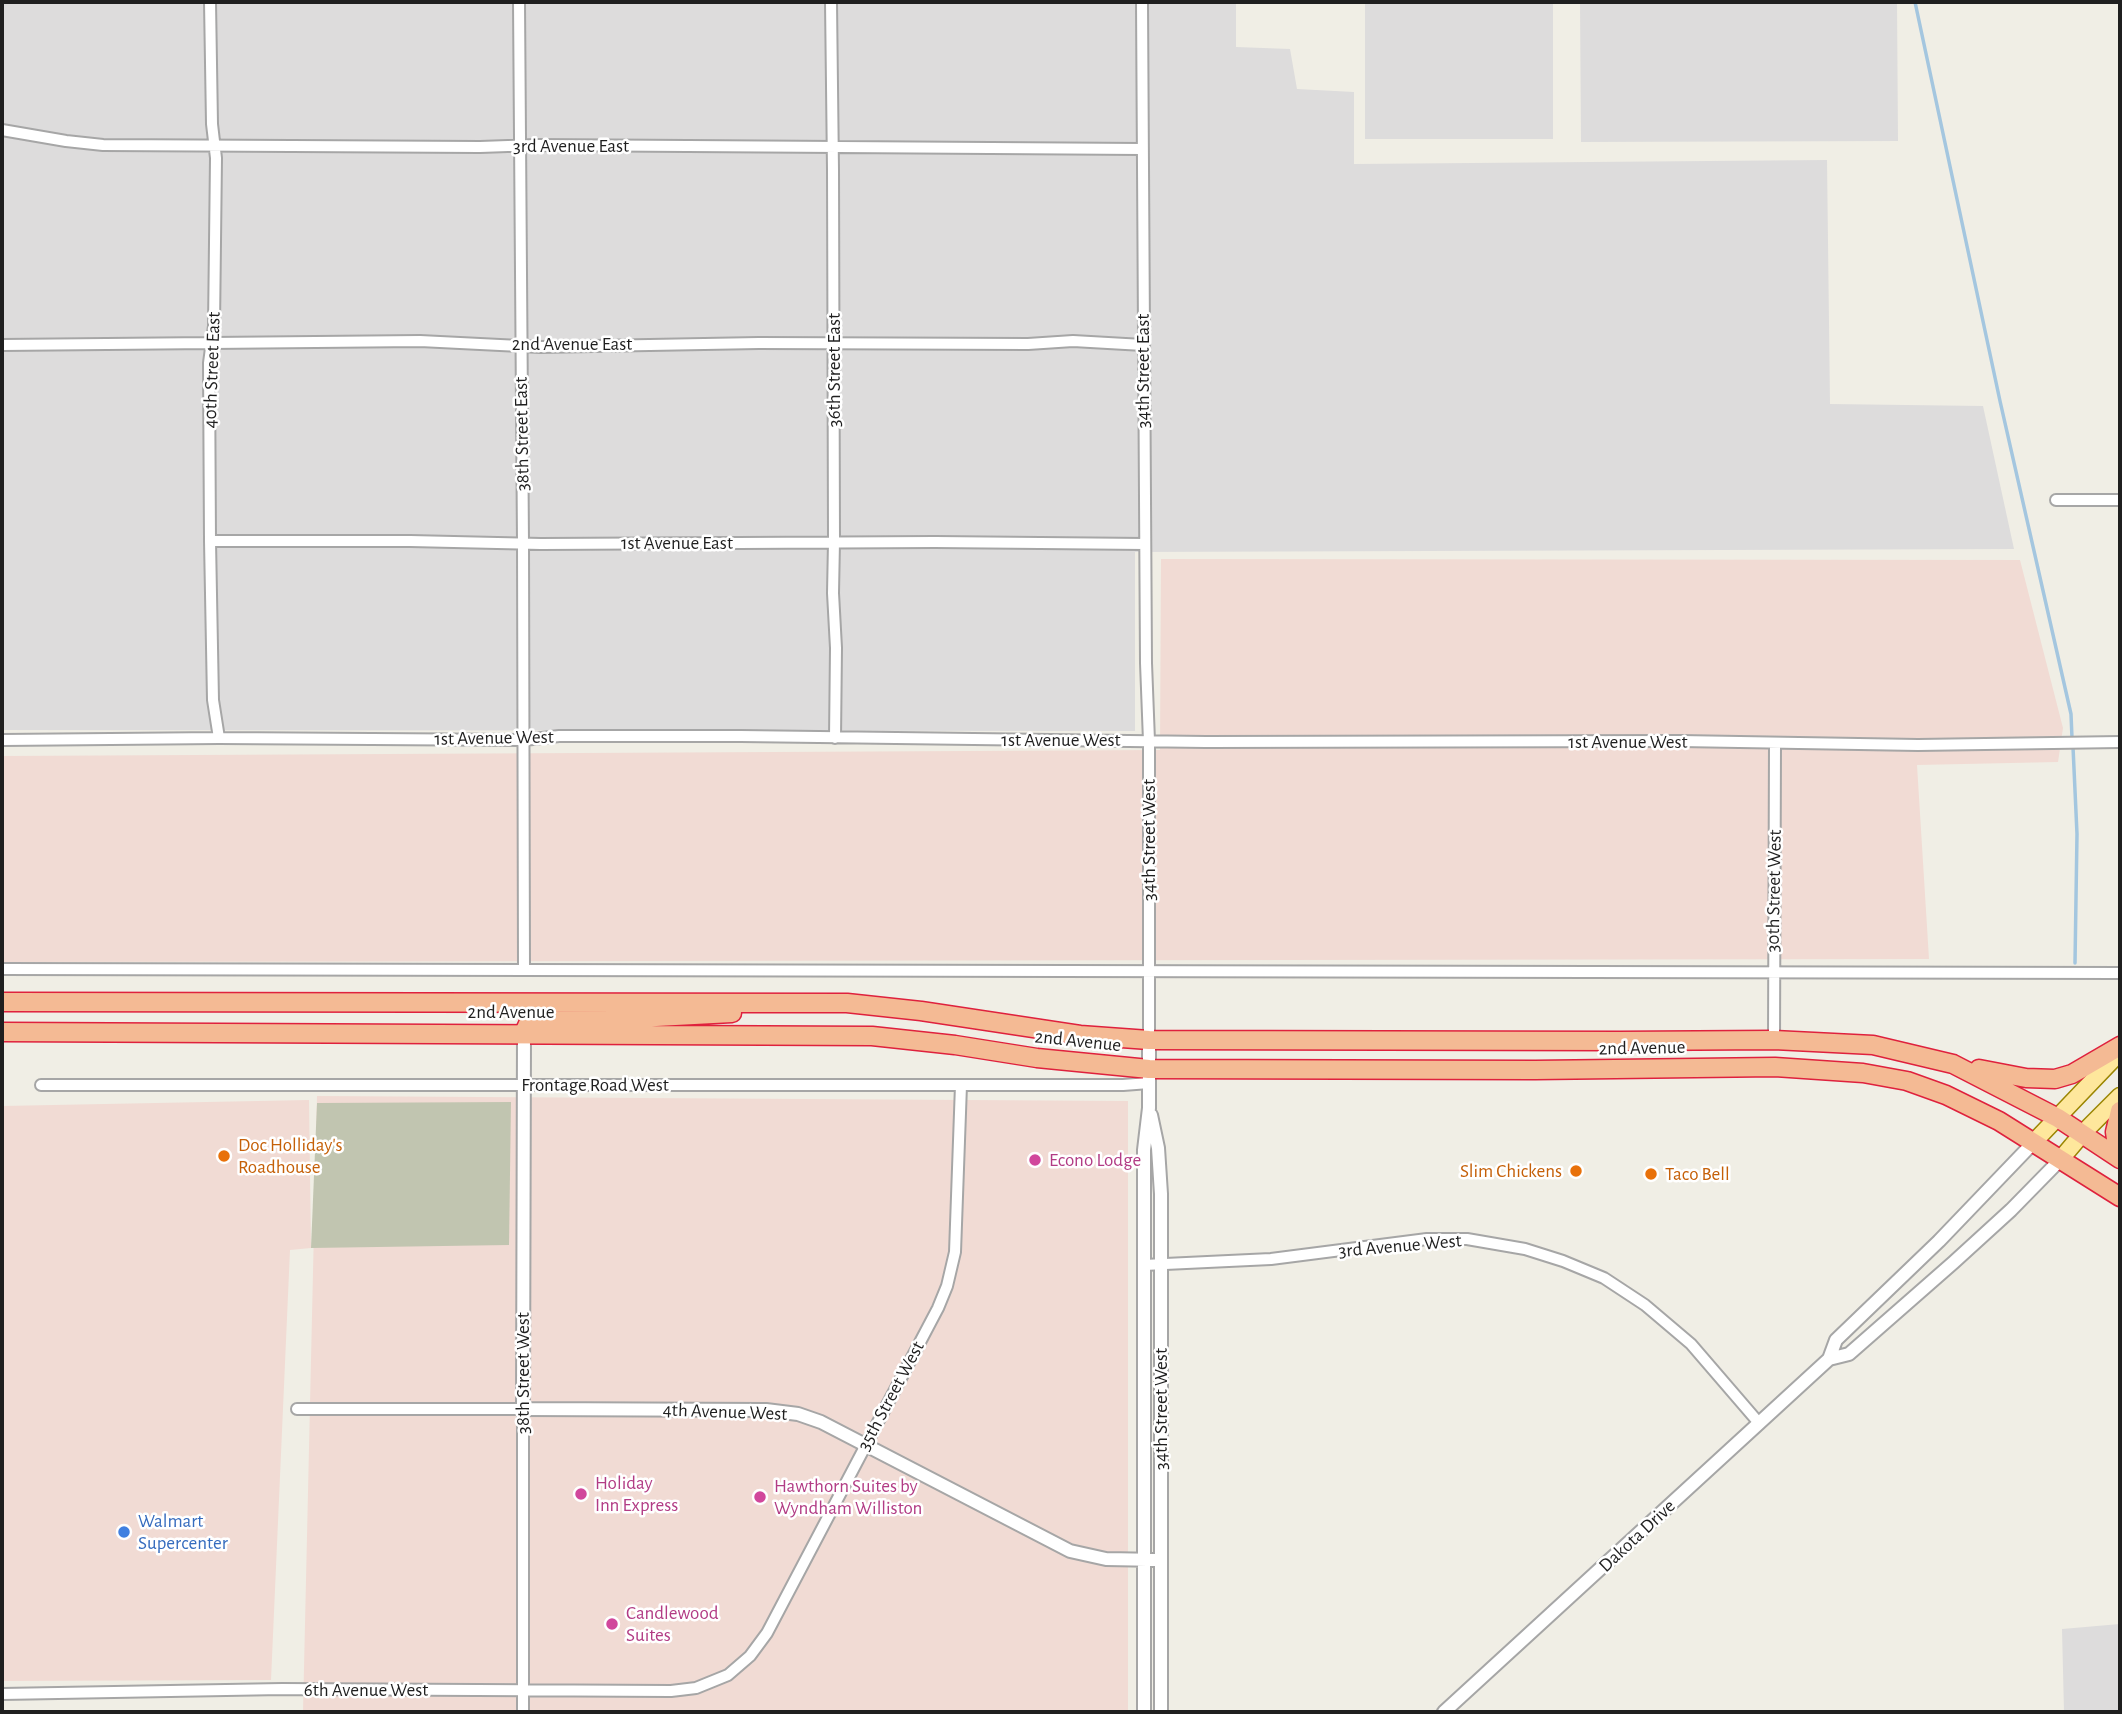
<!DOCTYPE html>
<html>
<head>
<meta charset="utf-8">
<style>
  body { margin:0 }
  #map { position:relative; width:2122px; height:1714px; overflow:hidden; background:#f0eee5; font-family:"Alegreya Sans",sans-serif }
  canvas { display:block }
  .frame { position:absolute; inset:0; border:4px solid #1f1f1f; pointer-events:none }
</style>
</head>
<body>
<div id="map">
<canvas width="2122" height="1714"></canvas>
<div class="frame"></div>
</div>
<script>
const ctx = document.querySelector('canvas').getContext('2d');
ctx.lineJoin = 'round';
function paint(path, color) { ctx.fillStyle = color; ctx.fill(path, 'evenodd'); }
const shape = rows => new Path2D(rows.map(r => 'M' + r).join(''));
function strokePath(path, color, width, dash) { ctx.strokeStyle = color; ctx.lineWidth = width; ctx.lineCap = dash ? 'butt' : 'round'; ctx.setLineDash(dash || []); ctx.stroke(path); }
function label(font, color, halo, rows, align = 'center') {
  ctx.font = font + ' "Alegreya Sans",sans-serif'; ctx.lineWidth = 5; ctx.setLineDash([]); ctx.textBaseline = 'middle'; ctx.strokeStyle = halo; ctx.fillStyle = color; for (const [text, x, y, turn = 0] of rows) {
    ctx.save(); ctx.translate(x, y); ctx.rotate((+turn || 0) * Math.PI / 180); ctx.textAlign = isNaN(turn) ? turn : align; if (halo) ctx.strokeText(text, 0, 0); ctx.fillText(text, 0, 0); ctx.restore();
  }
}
paint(shape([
  [2,2,1236,2,1236,47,1290,49,1297,89,1354,92,1354,164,1827,160,1830,404,1983,406,2014,549,1135,552,1135,731,2,730],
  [1365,2,1553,2,1553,139,1365,139],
  [1580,2,1897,2,1898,141,1581,142],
  [2120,1624,2120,1712,2064,1712,2062,1629]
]), '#dddcdc');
paint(shape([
  [1161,559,2020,560,2063,728,2058,762,1917,765,1929,959,2,962,2,756,1160,750],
  [317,1096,1128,1101,1128,1712,303,1712],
  [309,1100,311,1248,290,1250,271,1680,2,1681,2,1106]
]), '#f1dbd4');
paint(shape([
  [511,1102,509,1245,311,1248,317,1103]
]), '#c1c5b0');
strokePath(shape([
  [1915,2,2000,401,2071,714,2072,738],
  [2073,747,2077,834,2075,963]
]), '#a4c6df', 3.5);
const minor = shape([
  [210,2,212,124,216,158,214,326,209,363,210,541,213,700,219,738],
  [519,2,523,543,524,970],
  [831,2,833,170,834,542,833,593,836,648,835,738],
  [1142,2,1146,663,1149,741,1149,1040],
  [2,130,66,141,103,145,480,147,536,145,1142,149],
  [2,345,420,341,540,347,759,343,1028,344,1073,341,1143,345],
  [2056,500,2120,500],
  [210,541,410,541,541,544,935,542,1145,544],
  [2,740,219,738,524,740,559,736,741,736,1206,742,1680,741,1918,745,2120,742],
  [2,969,2120,973],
  [1774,1040,1775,743],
  [41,1085,1123,1085,1149,1083],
  [1144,1265,1271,1259,1427,1239,1467,1239,1525,1249,1563,1261,1604,1278,1645,1305,1691,1344,1759,1423],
  [297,1409,523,1409,523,1712],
  [2,1694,282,1689,671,1691,696,1688,728,1675,750,1656,767,1633,938,1308,947,1286,955,1252,961,1085]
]);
const tertiary = shape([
  [524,1033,523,1409,766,1410,798,1414,821,1422,1070,1551,1106,1559,1161,1560],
  [1151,1115,1158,1148,1161,1194,1161,1712],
  [1829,1359,1836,1340,1939,1241,2033,1143],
  [1144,1712,1144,1150,1149,1108,1149,1040],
  [1444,1712,1829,1359,1849,1354,1954,1262,2011,1210,2060,1160]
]);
const primary = shape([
  [2033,1143,2120,1052],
  [2060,1160,2082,1134,2120,1096]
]);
const trunk = shape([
  [2,1002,847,1003,921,1011,1080,1035,1149,1040,1619,1041,1774,1040,1873,1045,1953,1064,2058,1118,2120,1159],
  [2,1032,872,1036,955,1045,1037,1058,1149,1069,1535,1070,1775,1067,1863,1073,1907,1081,1946,1095,1999,1121,2120,1197],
  [524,1033,528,1024,538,1019,637,1018,732,1013],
  [1979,1069,2026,1078,2055,1079,2072,1074,2120,1046],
  [2120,1111,2115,1132,2117,1146,2120,1149]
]);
strokePath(minor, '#a6a6a6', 14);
strokePath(tertiary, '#a6a6a6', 16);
strokePath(primary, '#9a8500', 19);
strokePath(trunk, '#df213d', 21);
strokePath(minor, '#fff', 10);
strokePath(tertiary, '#fff', 12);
strokePath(primary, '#fee79c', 16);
strokePath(trunk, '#f4ba94', 18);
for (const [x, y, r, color] of [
  [224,1156,7,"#e8710a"],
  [1035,1160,7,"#d1479c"],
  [1576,1171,7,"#e8710a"],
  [1651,1174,7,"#e8710a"],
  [581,1494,7,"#d1479c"],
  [760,1497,7,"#d1479c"],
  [124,1532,7,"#3f7fe0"],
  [612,1624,7,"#d1479c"]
]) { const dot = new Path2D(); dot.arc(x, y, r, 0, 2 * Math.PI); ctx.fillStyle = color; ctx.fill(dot); strokePath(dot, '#fff', 2.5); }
label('19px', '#1f1f1f', '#fff', [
  ["3rd Avenue East",571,146],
  ["2nd Avenue East",572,344],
  ["40th Street East",212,370,-88],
  ["36th Street East",834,370,-90],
  ["34th Street East",1143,371,-90],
  ["38th Street East",522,434,-91],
  ["1st Avenue East",677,543],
  ["1st Avenue West",494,738,-1],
  ["1st Avenue West",1061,740],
  ["1st Avenue West",1628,742],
  ["34th Street West",1149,840,-90],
  ["30th Street West",1774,891,-89],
  ["2nd Avenue",511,1012],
  ["2nd Avenue",1078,1041,6],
  ["2nd Avenue",1642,1048,-1],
  ["Frontage Road West",595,1085],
  ["3rd Avenue West",1400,1246,-5],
  ["38th Street West",523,1373,-90],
  ["35th Street West",891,1396,-62],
  ["34th Street West",1161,1409,-90],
  ["4th Avenue West",725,1412,2],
  ["Dakota Drive",1637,1536,-43],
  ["6th Avenue West",366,1690]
]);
label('19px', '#c56008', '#fff', [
  ["Doc Holliday's",238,1145],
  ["Roadhouse",238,1167],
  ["Slim Chickens",1562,1171,"right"],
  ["Taco Bell",1665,1174]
], 'left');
label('19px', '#b23c85', '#fff', [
  ["Econo Lodge",1049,1160],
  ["Holiday",595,1483],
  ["Inn Express",595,1505],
  ["Hawthorn Suites by",774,1486],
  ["Wyndham Williston",774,1508],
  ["Candlewood",626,1613],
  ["Suites",626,1635]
], 'left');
label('19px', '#366cbe', '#fff', [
  ["Walmart",138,1521],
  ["Supercenter",138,1543]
], 'left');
</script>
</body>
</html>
